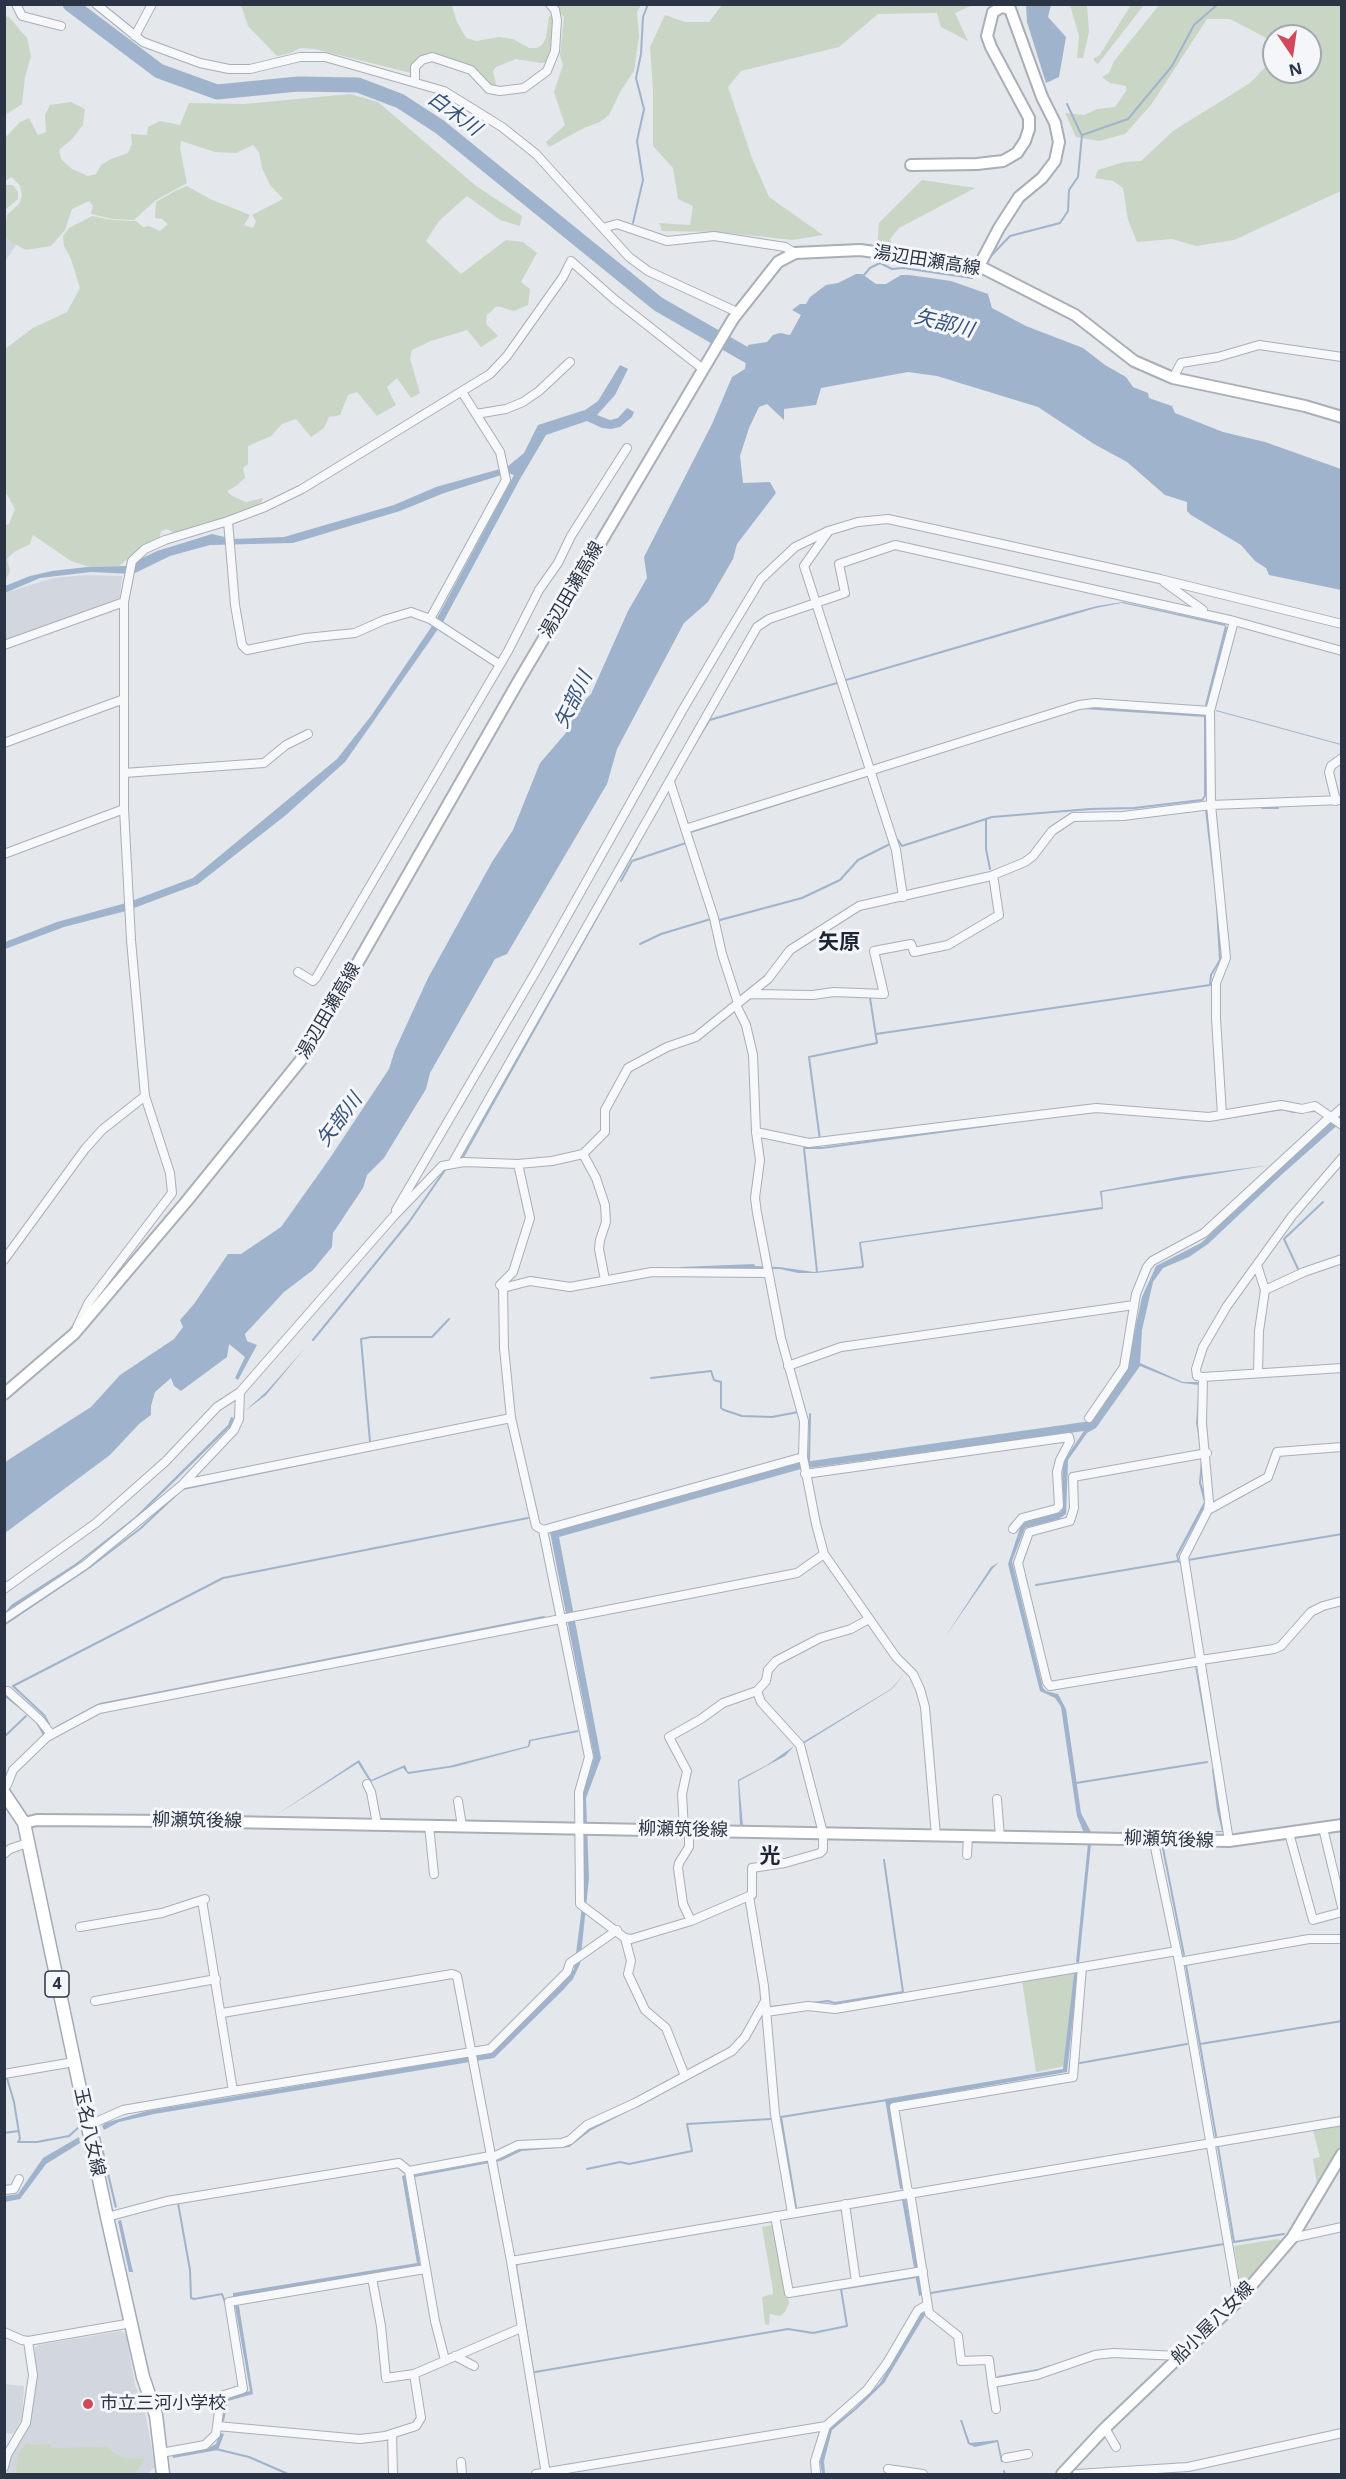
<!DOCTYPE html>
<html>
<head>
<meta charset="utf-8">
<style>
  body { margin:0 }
  #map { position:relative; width:1346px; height:2479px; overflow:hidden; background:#e4e7ec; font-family:"Open Sans",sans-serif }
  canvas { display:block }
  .frame { position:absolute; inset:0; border:6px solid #2b3445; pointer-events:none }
  .north { position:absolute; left:1262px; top:24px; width:60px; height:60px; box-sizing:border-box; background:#f4f6f9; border:2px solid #a4a8b1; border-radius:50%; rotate:167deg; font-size:16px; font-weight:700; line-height:24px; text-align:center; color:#2b3445 }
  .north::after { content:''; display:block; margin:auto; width:21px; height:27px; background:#d1495b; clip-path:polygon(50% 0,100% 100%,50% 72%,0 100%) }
</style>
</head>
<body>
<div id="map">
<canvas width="1346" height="2479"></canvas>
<div class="frame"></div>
<div class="north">N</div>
</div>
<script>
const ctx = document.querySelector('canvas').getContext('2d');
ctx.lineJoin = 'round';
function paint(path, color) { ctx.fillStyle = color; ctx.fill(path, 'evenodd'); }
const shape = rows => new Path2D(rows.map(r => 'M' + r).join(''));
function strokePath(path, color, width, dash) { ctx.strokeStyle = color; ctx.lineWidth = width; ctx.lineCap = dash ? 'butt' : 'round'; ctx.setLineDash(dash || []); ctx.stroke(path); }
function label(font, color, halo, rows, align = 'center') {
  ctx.font = font + ' "Open Sans","Noto Sans JP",sans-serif'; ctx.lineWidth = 6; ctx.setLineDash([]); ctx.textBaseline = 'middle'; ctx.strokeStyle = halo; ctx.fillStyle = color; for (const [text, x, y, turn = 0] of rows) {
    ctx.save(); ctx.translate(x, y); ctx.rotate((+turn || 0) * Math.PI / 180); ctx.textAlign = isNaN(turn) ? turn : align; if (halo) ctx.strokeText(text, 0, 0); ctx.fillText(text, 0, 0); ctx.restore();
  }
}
paint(shape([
  [5,220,34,220,5,261],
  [87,575,122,576,120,597,111,603,5,642,5,593,53,578],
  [121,2331,126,2335,135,2385,144,2406,155,2467,147,2474,6,2474,11,2455,28,2425,36,2385,35,2348,38,2345],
  [4,2384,24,2386,22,2418,14,2434,5,2433]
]), '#d2d6de');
paint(shape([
  [1160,4,1341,5,1341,191,1234,240,1196,246,1172,239,1137,242,1128,220,1123,188,1113,181,1095,178,1098,170,1124,162,1141,161,1173,131,1250,83,1274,58,1274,72,1310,72,1310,36,1274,36,1274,42,1230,19,1207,19,1151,105,1125,134,1099,141,1076,137,1065,113,1084,115,1097,109,1115,107,1126,91,1126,86,1110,83,1102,77,1109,73,1114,61],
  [241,5,452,5,456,20,466,38,476,41,499,37,513,39,529,48,537,48,542,45,546,38,549,16,556,19,554,62,541,63,516,59,496,67,493,71,497,88,489,86,477,72,430,56,411,73,315,49,300,48,291,53,277,56,248,26],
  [553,5,641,5,637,12,639,36,634,71,620,92,609,115,600,122,584,128,549,147,546,142,565,125,554,92,563,65,560,56,564,17],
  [722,5,973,5,955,13,968,41,941,27,937,13,878,14,839,47,741,71,728,87,752,158,769,197,823,235,793,240,718,232,662,231,659,223,690,225,693,206,678,199,673,168,653,146,653,91,650,47,665,15,685,22,709,22],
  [1070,5,1087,5,1089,32,1083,58,1077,58,1079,36],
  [1131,5,1144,5,1098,64,1094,61,1094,58,1099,56],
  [5,16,9,17,27,38,31,56,25,77,22,104,5,115],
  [350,94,378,102,476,186,522,216,520,226,500,220,467,196,439,221,426,241,461,274,506,240,523,242,537,253,521,282,530,289,528,305,514,311,497,306,487,315,486,324,498,336,481,347,467,330,431,341,412,350,410,359,420,393,411,398,397,378,387,387,396,405,377,416,357,392,348,395,340,415,329,417,324,428,311,437,296,419,282,424,271,436,248,446,248,464,243,468,245,478,236,486,227,491,232,496,246,502,263,498,260,505,229,518,175,533,167,529,161,531,159,540,142,547,119,566,90,567,71,561,33,535,30,544,14,552,7,559,10,571,5,582,5,526,9,524,15,509,5,491,5,349,33,328,67,312,80,288,71,259,64,246,63,236,69,228,92,216,111,220,136,221,143,227,149,226,160,231,168,224,162,219,155,218,156,202,175,191,187,186,210,199,250,215,244,225,253,228,256,221,252,215,283,199,270,185,262,168,259,152,253,145,236,153,215,152,181,141,180,149,187,183,156,200,134,220,112,219,91,214,93,206,89,201,72,209,65,230,51,246,26,250,11,242,5,235,7,215,19,204,22,196,20,186,12,177,5,181,5,138,20,122,29,118,38,135,46,132,45,115,50,105,71,102,85,109,83,125,72,139,59,150,61,159,72,169,88,176,96,174,101,165,111,159,128,153,132,144,131,134,147,135,148,127,160,121,180,125,189,103,245,104],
  [922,180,975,188,899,228,890,239,895,250,877,248,879,223],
  [5,185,13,185,18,192,18,199,5,210],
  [1074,1972,1065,2066,1036,2072,1022,1981],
  [1341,2124,1341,2145,1317,2185,1313,2159,1320,2157,1313,2130],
  [773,2225,789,2303,785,2312,780,2316,770,2314,769,2325,765,2324,762,2297,773,2294,773,2290,762,2227],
  [1277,2239,1283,2241,1243,2288,1240,2282,1234,2246],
  [26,2443,36,2445,51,2444,51,2448,106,2447,122,2458,145,2459,135,2474,16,2474,18,2455]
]), '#c9d6c5');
paint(shape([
  [1026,5,1051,5,1048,17,1066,37,1059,77,1046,83,1027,22],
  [856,274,862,274,876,284,886,284,901,275,909,275,951,281,988,294,992,308,1026,326,1083,348,1105,365,1126,377,1133,387,1148,393,1149,398,1172,406,1175,413,1223,432,1265,442,1341,469,1341,590,1269,575,1266,568,1255,561,1241,545,1191,515,1187,511,1187,502,1165,495,1127,462,1094,444,1038,407,937,376,908,372,821,388,816,405,784,409,784,420,767,404,759,407,749,428,740,456,743,483,770,482,776,493,737,544,733,559,708,602,684,623,617,749,607,784,507,954,495,959,430,1073,426,1089,384,1158,367,1175,363,1188,333,1233,332,1247,313,1270,284,1292,245,1334,247,1341,257,1345,238,1380,235,1378,245,1357,229,1344,227,1357,181,1391,174,1386,171,1378,155,1392,151,1406,151,1415,139,1424,110,1455,5,1533,5,1462,91,1407,120,1375,174,1339,183,1327,180,1320,194,1304,228,1254,241,1254,281,1227,330,1158,389,1069,395,1050,428,978,492,862,513,830,540,763,565,734,580,705,591,694,628,611,647,578,644,557,712,424,732,377,745,369,748,345,767,342,773,335,780,333,790,335,801,315,792,310,800,304,806,304,810,297,826,285,838,283],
  [620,365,628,369,615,395,597,415,610,420,618,418,627,408,634,412,632,417,620,427,611,429,602,428,587,421,546,435,520,479,443,622,345,762,286,815,198,884,126,911,64,927,5,949,5,942,57,922,126,903,193,878,337,759,371,716,436,620,514,475,508,473,444,493,400,511,293,543,210,545,170,556,133,574,91,572,40,578,5,593,5,586,30,576,52,571,87,567,126,566,157,551,212,534,233,539,284,537,394,505,436,487,507,467,524,453,538,425,585,410,598,401],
  [1123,602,1225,624,1227,628,1207,706,1205,705,1225,626,1122,603,1096,608,846,681,846,679,1067,614,1097,606],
  [837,682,837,684,710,721,673,782,709,719],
  [1216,710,1341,744,1341,745,1216,711],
  [1341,1115,1341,1122,1279,1177,1208,1244,1189,1257,1163,1268,1153,1282,1142,1330,1140,1363,1183,1382,1201,1382,1197,1420,1201,1450,1196,1423,1199,1385,1182,1383,1140,1366,1096,1428,1087,1433,1068,1460,1066,1514,1059,1519,1025,1528,1012,1561,1043,1688,1046,1691,1058,1694,1066,1709,1081,1813,1092,1834,1079,1963,1076,1962,1088,1843,1077,1816,1061,1707,1055,1698,1040,1691,1008,1564,1021,1525,1029,1520,1061,1512,1063,1462,1084,1431,801,1469,559,1537,601,1758,586,1798,589,1878,580,1964,573,1979,563,1990,494,2058,154,2114,119,2122,104,2130,102,2126,105,2123,147,2111,492,2053,560,1986,574,1969,584,1891,581,1800,594,1757,550,1532,797,1463,1091,1421,1126,1371,1142,1297,1156,1266,1201,1243,1277,1170,1324,1127],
  [1271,1165,1102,1192,1103,1209,861,1243,864,1266,863,1268,815,1273,798,1273,780,1269,681,1269,680,1267,754,1264,755,1266,779,1267,814,1272,862,1266,859,1242,1102,1207,1100,1191,1184,1176],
  [305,1348,266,1395,245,1411,266,1392],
  [231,1417,234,1418,232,1425,136,1519,75,1566,5,1613,11,1605,75,1564,135,1517,228,1425],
  [1201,1460,1203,1465,1201,1483,1207,1502,1178,1556,1180,1563,1178,1563,1176,1555,1204,1502,1199,1483],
  [999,1562,993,1568,945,1637,991,1567],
  [1195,1666,1196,1666,1203,1703,1213,1763,1212,1764],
  [905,1673,892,1689,803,1744,803,1742,891,1689],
  [578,1730,578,1732,531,1741,529,1747,454,1767,408,1774,403,1768,370,1782,358,1763,276,1815,359,1760,371,1780,405,1765,408,1772,449,1766,528,1746,529,1740],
  [794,1746,785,1756,739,1781,743,1826,740,1826,738,1780,767,1765],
  [1213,1768,1224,1832,1159,1834,1159,1831,1222,1831,1217,1810,1212,1769],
  [1074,1973,1078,1973,1067,2072,891,2103,904,2188,900,2189,885,2099,1063,2069],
  [98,2127,117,2207,115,2208,96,2128],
  [79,2137,80,2143,46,2164,20,2199,5,2202,5,2196,18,2194,43,2158],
  [405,2175,420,2265,233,2297,233,2293,417,2263,402,2176],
  [902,2200,906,2200,922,2295,919,2296],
  [121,2220,133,2272,129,2272,118,2221],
  [235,2306,239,2306,253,2394,228,2401,224,2421,222,2421,226,2399,250,2391],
  [925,2312,925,2315,884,2383,857,2409,832,2430,824,2461,825,2474,822,2474,820,2462,828,2430,856,2407,880,2383,921,2313],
  [960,2420,962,2420,970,2443,998,2440,1003,2462,1001,2462,997,2442,975,2447,968,2444],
  [220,2433,224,2434,218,2450,173,2458,172,2455,206,2449,216,2444]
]), '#9fb4cc');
strokePath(shape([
  [1067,104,1081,134],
  [633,223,643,180,637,141,644,109,636,78,641,54,643,17,648,4],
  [989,258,1010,236,1060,223,1068,211,1069,190,1078,177,1082,135,1128,119,1172,66,1194,25,1218,4],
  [864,275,870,268,880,263,892,269,903,268,972,278,979,269],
  [1262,808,1278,808],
  [1206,810,1214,877],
  [986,819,986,849,990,869],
  [691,832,869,775],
  [898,840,902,846,992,817,1090,809,1134,808,1202,800,1205,796,1205,716,1083,708],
  [620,877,637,847],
  [621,881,632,861,686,843],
  [720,920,802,898,840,880,858,860,890,844],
  [640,944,661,934,711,919],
  [876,1034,1210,985,1211,975,1220,960,1216,890],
  [1213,1120,1283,1109,1293,1112,1317,1111],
  [820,1140,809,1057,877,1043,870,998],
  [463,1157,615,885],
  [1299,1271,1284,1239,1323,1202],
  [817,1272,804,1148,822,1148,999,1124],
  [313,1340,409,1222,445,1170],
  [651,1378,711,1371,714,1380,721,1382,721,1408,724,1410,742,1416,772,1417,798,1412],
  [370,1442,361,1339,371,1337,432,1337,449,1319],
  [809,1462,810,1414],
  [183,1489,371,1450],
  [1188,1560,1342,1534],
  [1036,1585,1178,1561],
  [4,1625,90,1567,141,1528,176,1495],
  [4,1695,23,1710],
  [35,1719,44,1735],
  [49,1724,44,1715,13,1686,223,1578,528,1518],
  [57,1727,100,1704,544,1617],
  [4,1737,26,1716],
  [1076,1783,1207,1762],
  [1162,1843,1184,1955],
  [1186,1965,1216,2136],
  [812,2003,828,2001,835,2003,903,1992,884,1860],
  [770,2007,788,2005],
  [1200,2044,1342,2021],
  [1080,2063,1187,2044],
  [4,2068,14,2102,20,2139,18,2142,37,2142,69,2136,79,2127],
  [4,2133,18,2131],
  [1218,2146,1234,2242,1284,2234],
  [587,2169,620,2162,629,2164,692,2151,687,2124,771,2119],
  [404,2178,500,2160,521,2150,569,2146,591,2129,658,2095],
  [178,2203,190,2270,191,2298,194,2299,222,2294,226,2305],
  [796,2207,781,2117,887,2100],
  [519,2263,516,2266,535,2384],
  [931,2293,1224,2244],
  [535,2372,788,2329,813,2333,847,2326,841,2289,916,2277],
  [998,2377,1038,2370,1051,2366],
  [216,2449,249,2457,288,2474],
  [1004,2471,1005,2474]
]), '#9fb4cc', 2);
strokePath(shape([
  [70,4,159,71,217,92,298,84,358,85,400,101,440,127,658,304,764,365]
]), '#9fb4cc', 15);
const street = shape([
  [16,4,22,16,61,26],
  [96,4,143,42,200,63,229,69,250,69,300,57,325,57,444,91,502,127,536,154,629,257,648,271,737,312],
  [135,36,152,4],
  [415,81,415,67,422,60,432,57,471,70,489,89,500,91,524,88,547,71,555,51,557,20,555,10,550,4],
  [603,228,617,224,667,241,714,236,785,247,795,253],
  [1173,378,1181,363,1218,357,1259,345,1342,357],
  [476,414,506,409,523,402,539,391,570,362],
  [228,521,235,605,242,645,247,650,306,638,355,633,384,620,411,612,430,619,499,664],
  [828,532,804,566,896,850,903,897],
  [1164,582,1203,610],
  [430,619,506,480,500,452,462,392],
  [1234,621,1342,651],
  [4,645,124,602],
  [4,743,124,699],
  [124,773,264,763,286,745,308,734],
  [670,782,714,918,722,954,738,1003],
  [1336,801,1329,772,1331,766,1342,758],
  [685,829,1079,705,1095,703,1210,711],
  [4,854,124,809],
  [298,972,313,981,316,978,508,651,539,590,558,563,571,536,627,448],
  [750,994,813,995,834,992,884,994,874,951,911,944,914,952,948,945,999,915,993,875],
  [736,1005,746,1025,753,1055,756,1132,760,1160,755,1198,757,1213,781,1338,804,1421,803,1457,816,1524,824,1554,896,1657,913,1674,920,1689,925,1707,936,1836],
  [1332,1117,1342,1108],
  [756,1132,809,1143,1096,1108,1209,1117,1281,1105,1302,1109,1315,1106,1342,1125],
  [583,1154,596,1178,605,1205,606,1222,600,1240,599,1249,605,1280],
  [1342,1158,1292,1216,1227,1306,1203,1347,1196,1369,1197,1376,1203,1377,1342,1368],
  [452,1164,757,627,769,619,845,593,839,564,895,545,1234,621,1210,711,1211,805,1226,958,1216,983,1216,1018,1222,1115],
  [518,1164,530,1218,513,1272,500,1285,503,1288,504,1348,511,1418,536,1526,543,1530,589,1757,579,1792,580,1904,625,1938,631,1961,628,1974,645,2010,666,2028,685,2076],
  [396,1210,539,966,682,711,724,640,761,579,795,547,828,531,858,522,888,519,1160,579,1342,624],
  [4,1260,85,1149,102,1130,145,1096],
  [1257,1265,1265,1290],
  [503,1288,530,1281,570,1287,652,1272,768,1273],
  [77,1327,89,1302,172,1193,170,1173,145,1096,131,940,124,809,124,602,132,561,145,549,165,540,228,521,265,507,302,489,490,374,507,356,563,277,571,261,614,299,703,369],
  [788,1366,841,1347,1134,1305],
  [1258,1372,1259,1331,1265,1290,1304,1272,1342,1259],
  [1203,1377,1202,1423,1209,1502,1208,1510,1184,1557,1229,1841],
  [1089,1418,1124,1367,1136,1294,1147,1267,1152,1261,1204,1233,1331,1116],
  [805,1474,1069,1437,1070,1441,1060,1460,1057,1472,1059,1506,1056,1509,1022,1518,1013,1529],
  [184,1484,511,1418],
  [1208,1510,1268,1477,1277,1452,1342,1447],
  [543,1530,803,1457],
  [4,1589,96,1523,166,1461,217,1407,240,1392,393,1217,442,1166,464,1162,518,1164,552,1161,583,1154,605,1132,605,1110,628,1068,667,1047,696,1037,768,979,790,950,859,906,991,876,1025,862,1033,856,1052,831,1073,817,1123,816,1211,805,1342,800],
  [4,1619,85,1565,182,1485,234,1430,239,1419,240,1392],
  [1201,1660,1274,1649,1281,1646,1311,1612,1323,1606,1342,1601],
  [1201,1661,1050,1686,1047,1682,1018,1563,1029,1532,1070,1521,1074,1508,1073,1477,1207,1453],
  [4,1691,8,1691,40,1720,51,1734],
  [757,1691,761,1702,800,1745,823,1833,823,1850,820,1853,785,1863,752,1868,752,1895,749,1896,764,1986,775,2114,792,2213],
  [367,1784,371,1792,377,1824],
  [7,1785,13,1770,47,1737,99,1709,797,1573,824,1554],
  [997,1799,1000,1837],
  [458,1801,462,1826],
  [429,1825,434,1874],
  [1323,1828,1342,1907],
  [684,1829,682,1794,687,1771,669,1737,701,1719,723,1703,757,1691,766,1681,768,1670,776,1661,820,1638,851,1629,869,1619],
  [689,1829,689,1847,679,1863,678,1868,683,1904,691,1921],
  [1289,1833,1313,1920,1342,1912],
  [1153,1838,1179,1962,1238,2301],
  [4,1854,10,1849,27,1843],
  [967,1855,968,1836],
  [80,1927,162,1913,205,1899],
  [625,1938,631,1939,691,1921,749,1896],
  [1179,1962,1309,1939,1342,1939],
  [95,2001,216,1979],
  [766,2012,808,2006,835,2009,1177,1951],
  [222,2013,452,1974,457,1976,511,2261,546,2474],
  [4,2074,74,2062],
  [233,2091,490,2049,567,1972,570,1963,617,1930],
  [87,2126,123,2110,233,2091,202,1900],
  [493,2157,518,2145,562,2143,570,2140,587,2125,635,2103,732,2051,745,2037,764,2003],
  [409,2171,490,2156],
  [4,2190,14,2189,19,2179],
  [910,2192,929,2313,958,2336,961,2361,989,2360,992,2383,1037,2375,1095,2355,1113,2353,1180,2356],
  [908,2193,894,2107,1073,2077,1082,1967],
  [845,2204,856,2282],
  [775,2216,789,2293,923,2271],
  [107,2217,167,2201,399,2163,409,2171,435,2321,445,2360],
  [1292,2238,1342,2227],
  [511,2261,1342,2121],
  [372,2278,381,2326,386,2378,414,2374,521,2328],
  [4,2332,22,2340,28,2341,132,2323],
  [455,2356,474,2366],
  [992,2383,996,2409],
  [217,2426,360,2439,385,2436,416,2426,421,2418,414,2374],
  [1105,2428,1116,2447],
  [392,2434,393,2474],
  [161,2453,205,2445,216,2434,221,2396,243,2389,229,2302,425,2269],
  [1006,2458,1028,2454],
  [461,2462,462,2474],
  [4,2467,7,2455,26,2423,33,2375,28,2341],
  [888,2469,923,2474],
  [536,2474,826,2426],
  [816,2474,815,2461,826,2426,867,2390,887,2363,918,2310,927,2305],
  [1077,2474,1188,2467,1342,2433]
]);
const secondary = shape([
  [911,165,977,164,1003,161,1017,153,1025,141,1029,129,1029,118,991,47,987,36,993,12,1002,7,1010,9,1042,97,1055,123,1059,142,1055,161,1042,178,1019,197,999,228,979,266],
  [4,1394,74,1334,186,1202,305,1055,518,682,733,319,778,262,795,253,860,250,979,266,1075,315,1134,361,1173,378,1305,406,1342,417],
  [24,1823,37,1820,175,1821,1229,1841,1342,1825],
  [1062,2474,1105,2428,1238,2301,1292,2238,1342,2154]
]);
const primary = shape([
  [4,1793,24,1823,107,2217,143,2377,156,2415,163,2474]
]);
strokePath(street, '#a9aeb7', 10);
strokePath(secondary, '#a9aeb7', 14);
strokePath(primary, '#a3abb8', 15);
strokePath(street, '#f7f8fa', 8);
strokePath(secondary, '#fff', 10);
strokePath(primary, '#fff', 12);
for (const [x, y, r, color] of [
  [88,2404,6,"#d1495b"]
]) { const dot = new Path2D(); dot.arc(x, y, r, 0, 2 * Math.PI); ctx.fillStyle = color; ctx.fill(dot); strokePath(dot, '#f4f6f9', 2); }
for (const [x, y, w] of [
  [57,1984,24]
]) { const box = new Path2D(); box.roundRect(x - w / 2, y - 13, w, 26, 4.5); ctx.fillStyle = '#f4f6f9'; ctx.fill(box); strokePath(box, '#2b3445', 1.5); }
label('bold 16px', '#2b3445', null, [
  ["4",57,1984]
]);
label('18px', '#2b3445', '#f4f6f9', [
  ["湯辺田瀬高線",927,261,9],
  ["湯辺田瀬高線",572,590,-60],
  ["湯辺田瀬高線",329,1011,-60],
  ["柳瀬筑後線",197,1821,1],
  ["柳瀬筑後線",683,1830,1],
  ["柳瀬筑後線",1169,1840,2],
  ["玉名八女線",89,2132,78],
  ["船小屋八女線",1213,2323,-45]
]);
label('18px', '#2b3445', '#f4f6f9', [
  ["市立三河小学校",100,2404]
], 'left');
label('italic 20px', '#34527a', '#f4f6f9', [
  ["白木川",454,114,36],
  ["矢部川",944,324,14],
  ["矢部川",574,700,-64],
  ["矢部川",340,1120,-53]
]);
label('bold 21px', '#1d2536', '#f4f6f9', [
  ["矢原",839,943],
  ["光",770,1857]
]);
</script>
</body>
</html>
